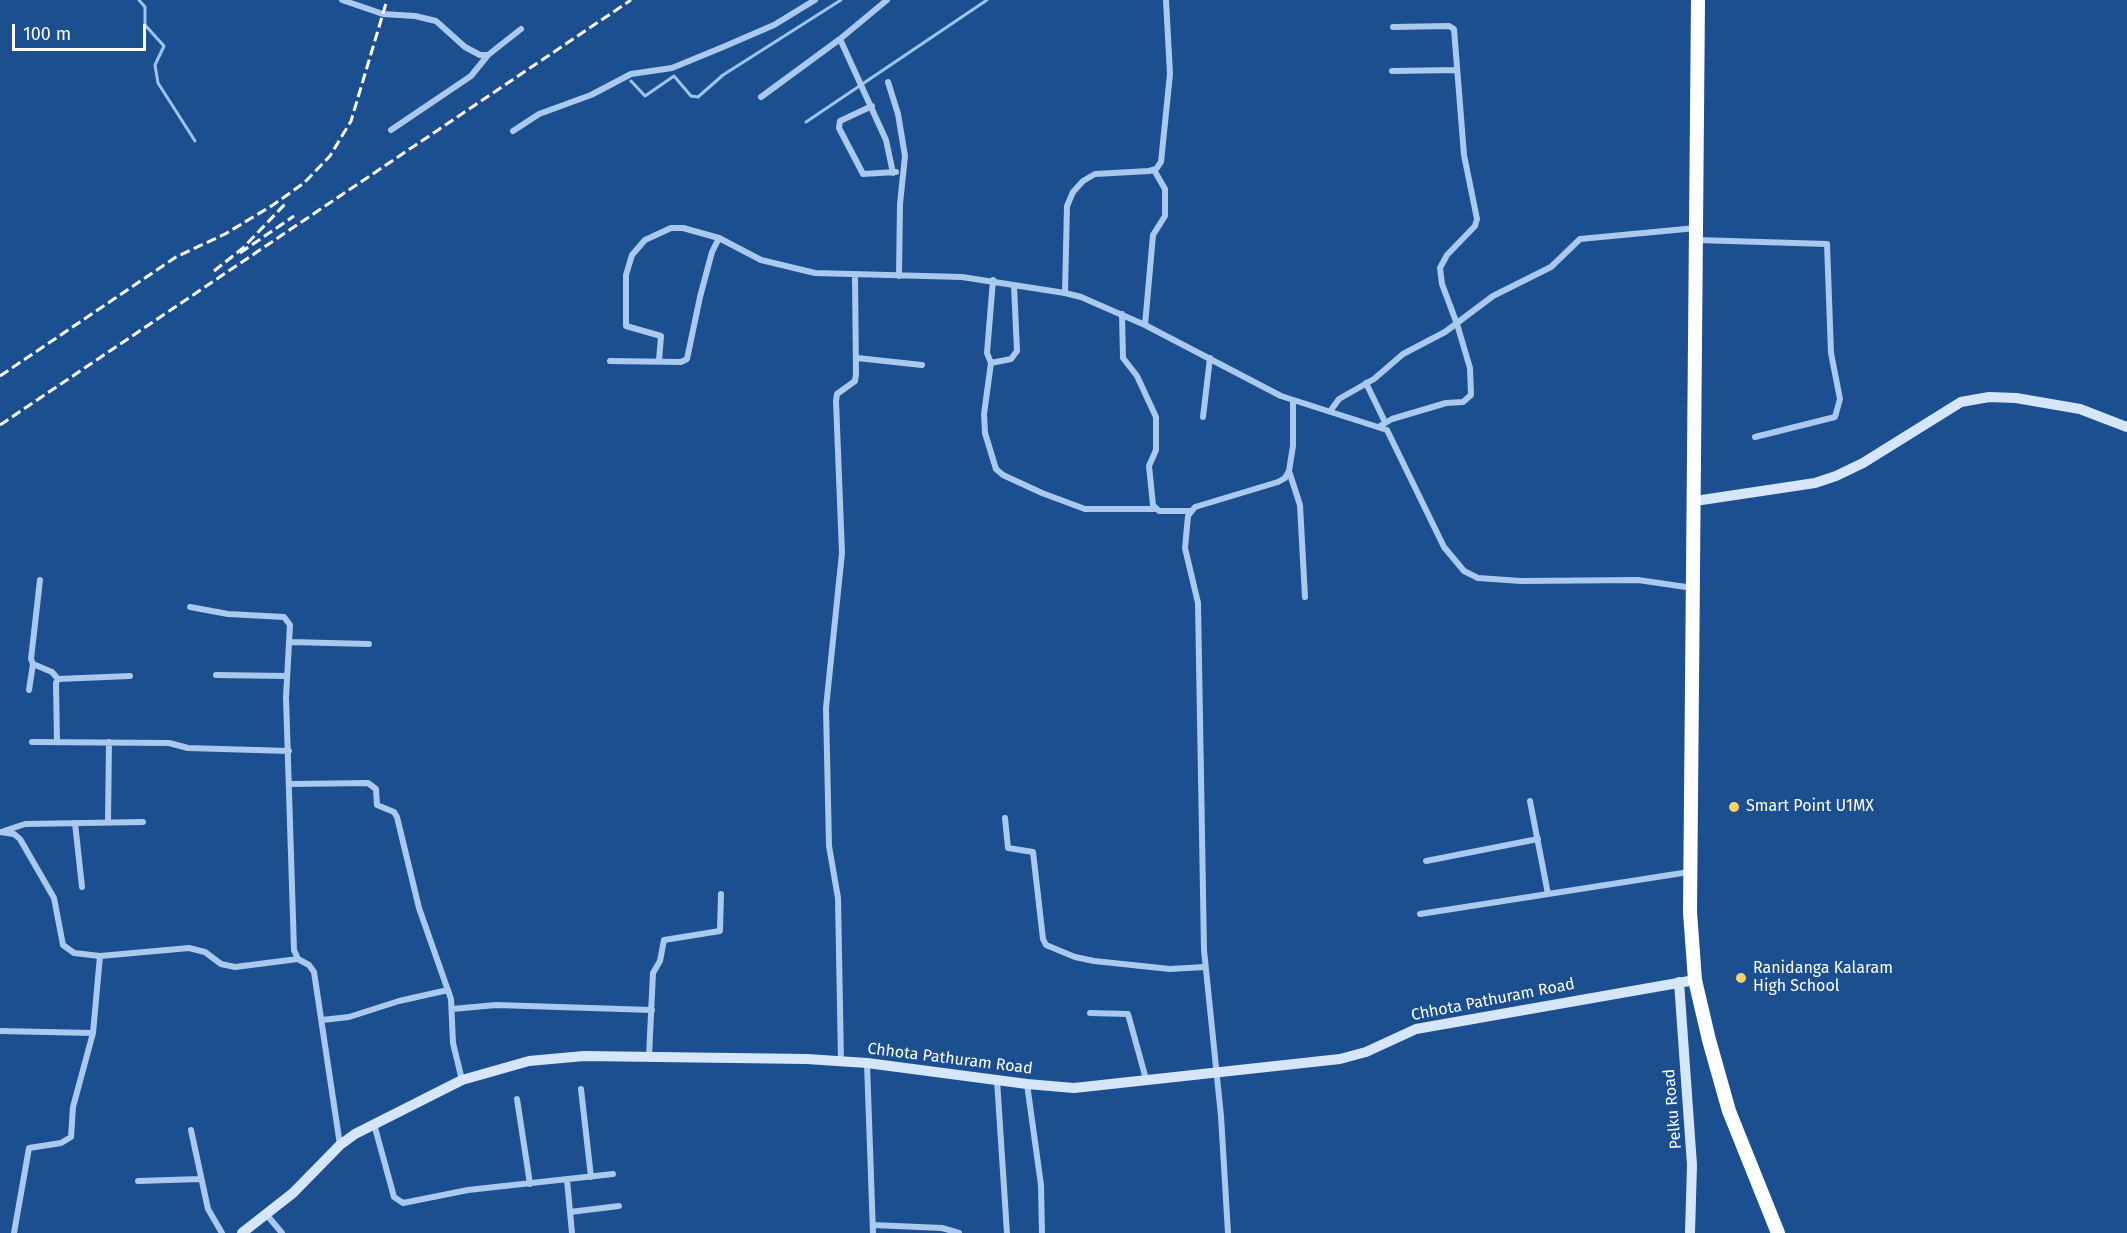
<!DOCTYPE html>
<html>
<head>
<meta charset="utf-8">
<style>
  body { margin:0 }
  #map { position:relative; width:2127px; height:1233px; overflow:hidden; background:#1b4f8f; font-family:"Fira Sans",sans-serif }
  canvas { display:block }
  .scale { position:absolute; left:12px; top:24px; width:134px; height:27px; box-sizing:border-box; border:3px solid #fff; border-top:0; padding-left:8px; font-size:18px; line-height:21px; white-space:nowrap; color:#fff; -webkit-text-stroke:4px #1b4f8f; paint-order:stroke }
</style>
</head>
<body>
<div id="map">
<canvas width="2127" height="1233"></canvas>
<div class="scale">100 m</div>
</div>
<script>
const ctx = document.querySelector('canvas').getContext('2d');
ctx.lineJoin = 'round';
const shape = rows => new Path2D(rows.map(r => 'M' + r).join(''));
function strokePath(path, color, width, dash) { ctx.strokeStyle = color; ctx.lineWidth = width; ctx.lineCap = dash ? 'butt' : 'round'; ctx.setLineDash(dash || []); ctx.stroke(path); }
function label(font, color, halo, rows, align = 'center') {
  ctx.font = font + ' "Fira Sans",sans-serif'; ctx.lineWidth = 6; ctx.setLineDash([]); ctx.textBaseline = 'middle'; ctx.strokeStyle = halo; ctx.fillStyle = color; for (const [text, x, y, turn = 0] of rows) {
    ctx.save(); ctx.translate(x, y); ctx.rotate((+turn || 0) * Math.PI / 180); ctx.textAlign = isNaN(turn) ? turn : align; if (halo) ctx.strokeText(text, 0, 0); ctx.fillText(text, 0, 0); ctx.restore();
  }
}
strokePath(shape([
  [139,0,145,7,145,25,164,46,155,65,158,83,195,141],
  [631,81,645,96,674,76,691,96,698,97,723,75,841,0],
  [806,122,987,0]
]), '#9cc4f0', 3);
strokePath(shape([
  [342,0,383,14,415,16,436,21,465,47,480,55,488,55],
  [840,39,886,140,893,173],
  [1392,71,1457,70],
  [888,82,898,114,905,156,900,204,899,276],
  [761,97,840,39,887,0],
  [872,106,840,121,839,128,863,174,896,172],
  [391,130,471,76,488,55,521,29],
  [513,131,539,114,591,95,631,74,672,68,723,47,774,25,815,0],
  [1697,240,1827,244,1831,353,1840,399,1835,417,1755,437],
  [1014,285,1017,351,1011,359,991,363,984,414,985,433,996,469,1003,475,1042,493,1085,509,1154,509],
  [1065,293,1081,297,1145,325,1281,396,1387,430,1444,547,1464,571,1478,578,1521,581,1638,580,1693,588],
  [1122,314,1123,358,1137,376,1156,417,1156,450,1149,466,1153,505,1159,511,1191,511],
  [1145,325,1153,235,1165,216,1165,189,1154,170],
  [857,358,922,365],
  [610,361,681,362,687,359,700,297,712,252,719,238],
  [659,361,661,336,626,326,626,275,632,255,645,240,671,228,683,228,719,238,761,260,815,273,962,277,1065,293,1067,206,1073,192,1083,181,1095,174,1149,171,1156,169,1161,162,1170,74,1166,0],
  [991,363,987,353,993,280],
  [1366,383,1385,422],
  [1331,410,1339,399,1374,379,1403,354,1445,332,1493,296,1551,267,1580,239,1696,228],
  [1203,417,1210,358],
  [1380,426,1392,419,1446,403,1463,402,1471,395,1470,368,1457,324,1442,284,1440,268,1447,255,1475,226,1477,219,1464,155,1454,29,1449,26,1393,27],
  [1289,471,1300,505,1305,597],
  [40,580,31,659,33,664,52,672,58,679],
  [190,607,228,614,284,617,290,625,286,697,294,950,298,959,309,965,314,972,340,1145],
  [290,642,369,644],
  [216,675,287,676],
  [29,690,33,664],
  [32,742,169,743,188,748,289,751],
  [57,742,56,683,58,679,130,676],
  [290,784,368,783,376,789,377,805,394,812,397,817,419,908,451,999,453,1043,462,1080],
  [1530,801,1548,894],
  [1005,818,1008,848,1033,852,1043,939,1046,945,1075,957,1094,961,1170,969,1205,967],
  [108,822,109,742],
  [75,823,82,887],
  [4,831,25,824,143,822],
  [0,832,14,834,20,839,54,898,63,945,74,953,100,956,189,948,205,952,221,964,235,967,298,959],
  [1426,861,1538,839],
  [1420,914,1689,872],
  [452,1009,496,1005,652,1010],
  [1090,1013,1128,1014,1146,1079],
  [322,1020,349,1017,399,1001,448,990],
  [0,1031,93,1033],
  [649,1056,653,973,660,961,664,940,720,931,721,894],
  [841,1061,838,898,829,846,826,708,842,553,836,401,837,394,855,381,856,374,855,276],
  [867,1063,873,1233],
  [997,1080,1007,1233],
  [1027,1084,1041,1185,1042,1233],
  [581,1089,591,1177],
  [517,1099,530,1184],
  [374,1124,394,1197,403,1203,468,1190,613,1174],
  [191,1130,208,1209,222,1233],
  [567,1180,572,1233],
  [138,1181,200,1179],
  [570,1212,619,1206],
  [266,1214,282,1233],
  [873,1225,942,1228,959,1233],
  [14,1233,29,1148,61,1143,71,1137,73,1107,93,1033,100,956],
  [1228,1233,1221,1116,1204,950,1198,603,1185,548,1188,516,1195,507,1278,482,1285,478,1289,471,1293,446,1293,401]
]), '#a9c9ee', 6);
strokePath(shape([
  [1695,501,1815,483,1836,476,1863,463,1961,402,1989,397,2016,398,2080,409,2127,427],
  [1679,982,1692,1165,1690,1233],
  [242,1233,293,1193,340,1145,355,1134,462,1080,529,1061,584,1056,807,1059,867,1063,1027,1084,1074,1088,1340,1059,1366,1052,1416,1029,1695,980]
]), '#d6e6fa', 10);
strokePath(shape([
  [1698,0,1690,912,1695,980,1709,1040,1729,1111,1778,1233]
]), '#fff', 14);
strokePath(shape([
  [240,253,294,216],
  [214,271,243,248,286,203],
  [0,376,176,257,225,234,273,205,304,183,330,156,351,121,387,0],
  [0,425,631,0]
]), '#fff', 3, [10, 4.5]);
for (const [x, y, r, color] of [
  [1734,807,6,"#ffd166"],
  [1741,978,6,"#ffd166"]
]) { const dot = new Path2D(); dot.arc(x, y, r, 0, 2 * Math.PI); ctx.fillStyle = color; ctx.fill(dot); strokePath(dot, '#1b4f8f', 2); }
label('16px', '#fff', '#1b4f8f', [
  ["Smart Point U1MX",1746,807],
  ["Ranidanga Kalaram",1753,969],
  ["High School",1753,987]
], 'left');
label('16px', '#fff', '#1b4f8f', [
  ["Chhota Pathuram Road",1493,1000,-11],
  ["Chhota Pathuram Road",950,1059,7],
  ["Pelku Road",1673,1109,-95]
]);
</script>
</body>
</html>
